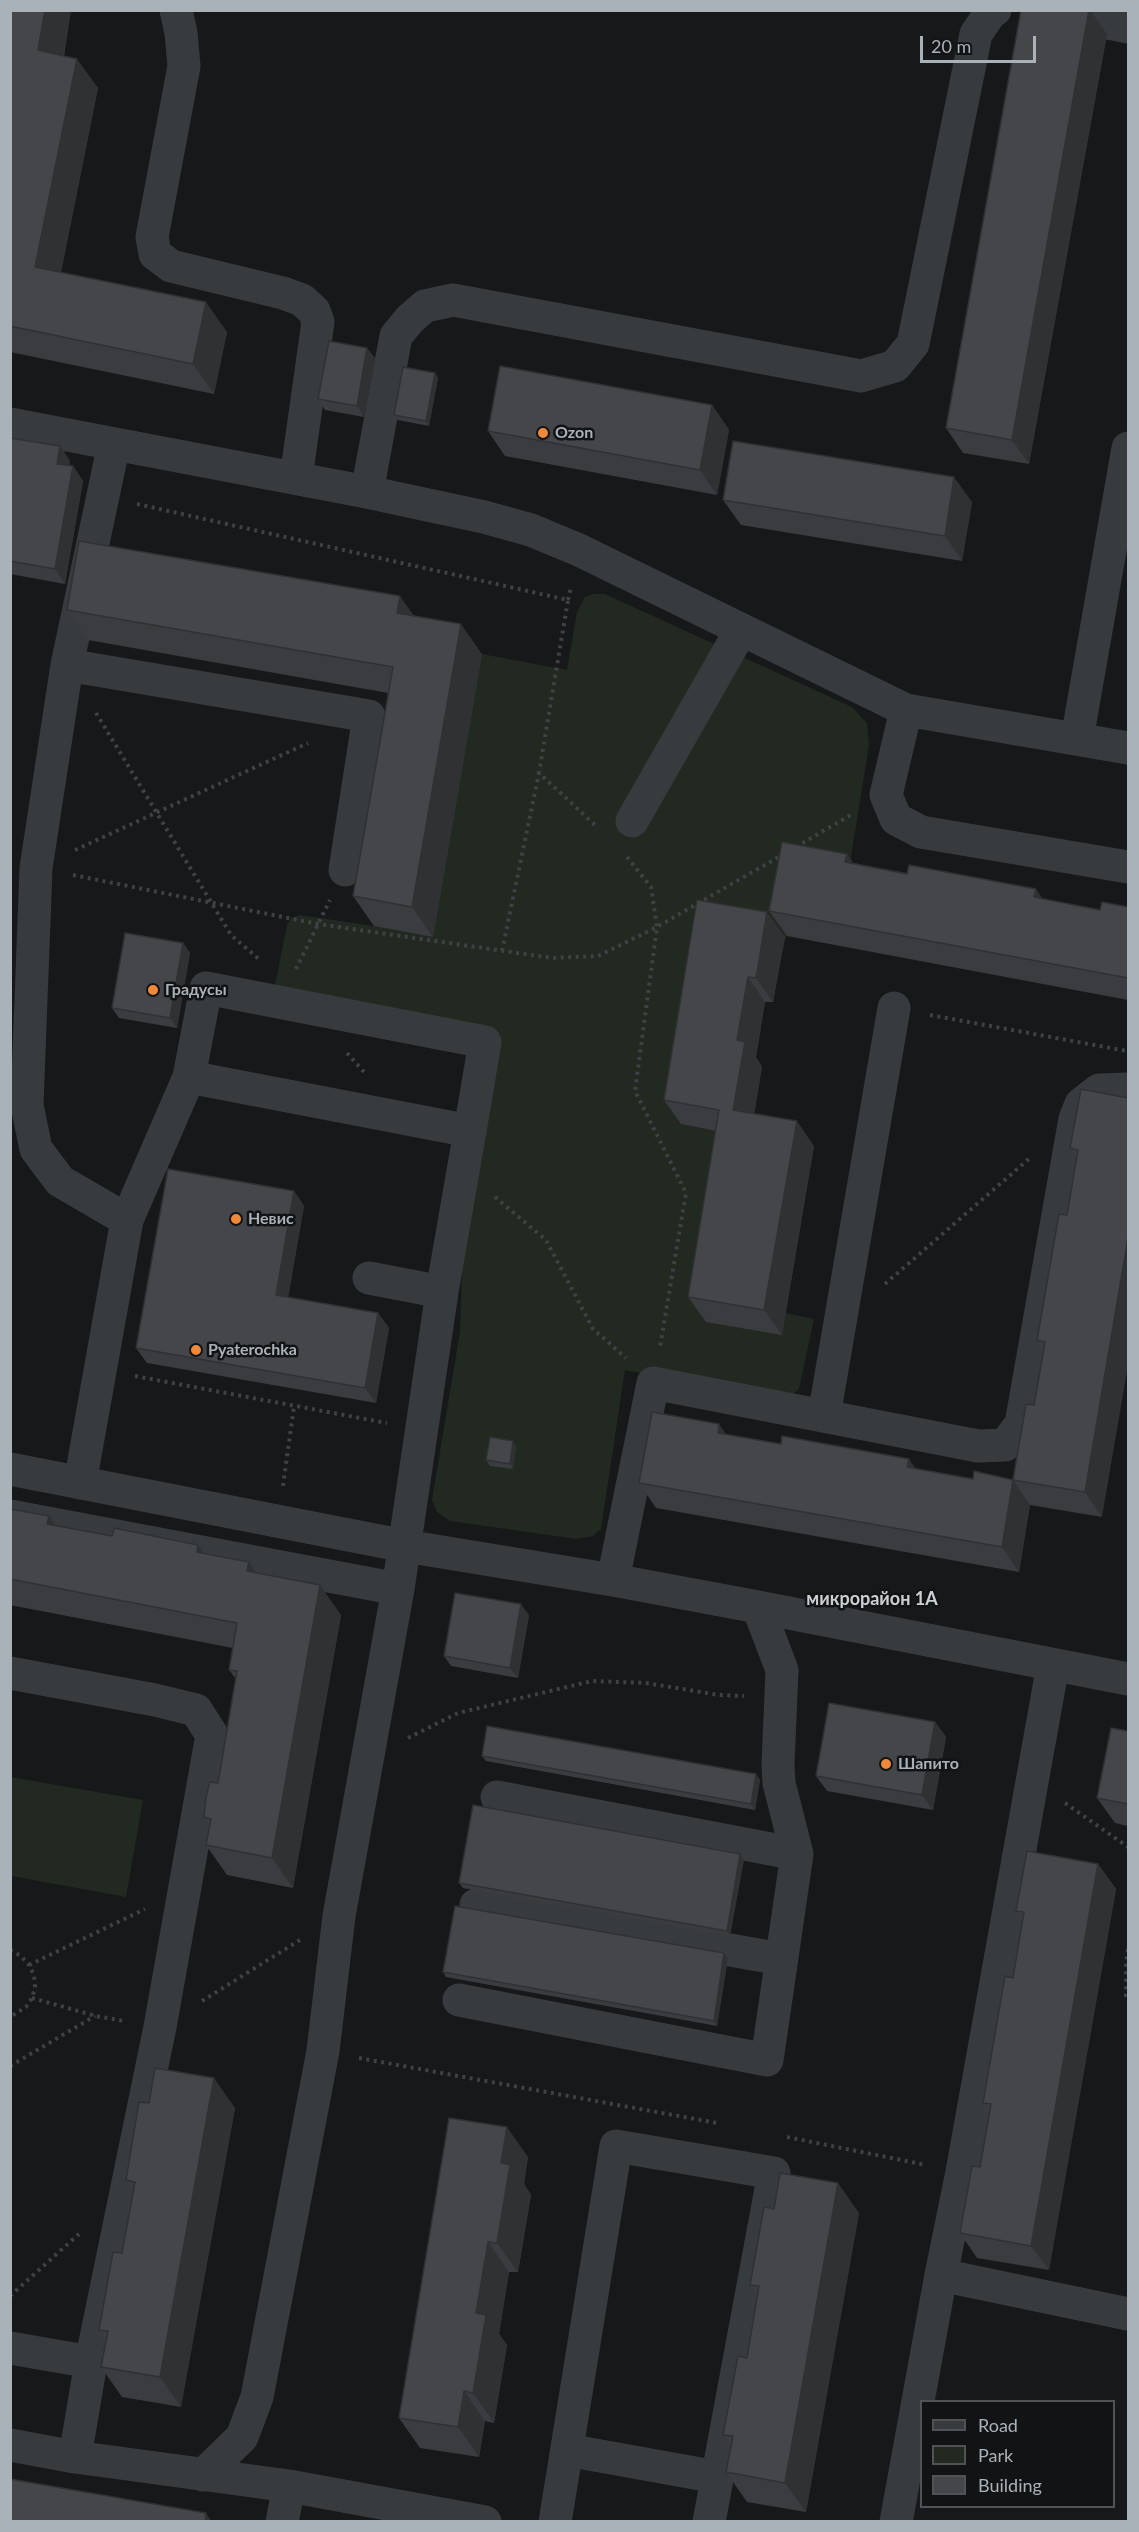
<!DOCTYPE html>
<html>
<head>
<meta charset="utf-8">
<style>
  body { margin:0 }
  #map { position:relative; width:1139px; height:2532px; overflow:hidden; background:#171819; font-family:Lato,sans-serif }
  canvas { display:block }
  .frame { position:absolute; inset:0; border:12px solid #aab2b9; pointer-events:none }
  .legend { position:absolute; left:920px; top:2400px; width:195px; height:108px; box-sizing:border-box; background:#121314; border:2px solid #4f5356; margin:0; padding:8px 10px; list-style:none; font-size:18px; color:#aab2b9 }
  .legend li { display:flex; align-items:center; gap:12px; height:30px }
  .legend b { width:30px; border:2px solid #4f5356 }
  .scale { position:absolute; left:920px; top:36px; width:116px; height:27px; box-sizing:border-box; border:3px solid #aab2b9; border-top:0; padding-left:8px; font-size:18px; line-height:21px; white-space:nowrap; color:#aab2b9; -webkit-text-stroke:4px #121314; paint-order:stroke }
</style>
</head>
<body>
<div id="map">
<canvas width="1139" height="2532"></canvas>
<div class="frame"></div>
<ul class="legend">
<li><b style="height:8px;background:#383b3e"></b>Road</li>
<li><b style="height:16px;background:#222921"></b>Park</li>
<li><b style="height:16px;background:#444649"></b>Building</li>
</ul>
<div class="scale">20 m</div>
</div>
<script>
const ctx = document.querySelector('canvas').getContext('2d');
ctx.lineJoin = 'round';
function paint(path, color) { ctx.fillStyle = color; ctx.fill(path, 'evenodd'); }
const shape = rows => new Path2D(rows.map(r => 'M' + r).join(''));
function strokePath(path, color, width, dash) { ctx.strokeStyle = color; ctx.lineWidth = width; ctx.lineCap = dash ? 'butt' : 'round'; ctx.setLineDash(dash || []); ctx.stroke(path); }
function label(font, color, halo, rows, align = 'center') {
  ctx.font = font + ' Lato,sans-serif'; ctx.lineWidth = 5; ctx.setLineDash([]); ctx.textBaseline = 'middle'; ctx.strokeStyle = halo; ctx.fillStyle = color; for (const [text, x, y, turn = 0] of rows) {
    ctx.save(); ctx.translate(x, y); ctx.rotate((+turn || 0) * Math.PI / 180); ctx.textAlign = isNaN(turn) ? turn : align; if (halo) ctx.strokeText(text, 0, 0); ctx.fillText(text, 0, 0); ctx.restore();
  }
}
paint(shape([
  [594,594,605,594,852,707,867,723,869,745,848,876,800,867,787,936,681,1124,737,1135,781,1335,786,1313,814,1319,799,1389,790,1397,775,1399,625,1370,601,1529,593,1536,576,1539,450,1521,437,1512,432,1500,460,1332,464,1211,485,1042,272,1000,287,925,291,918,300,915,374,926,482,654,567,670,577,612,585,597],
  [10,1777,143,1800,126,1897,11,1876]
]), '#222921');
strokePath(shape([
  [137,504,568,600,539,773,596,826],
  [568,600,571,587],
  [96,713,231,935,260,960],
  [796,847,854,813],
  [75,850,308,743],
  [627,857,651,887,657,927,635,1091,686,1193,660,1347],
  [73,875,318,924,552,958,598,956,657,927,782,855],
  [502,951,539,773],
  [296,969,330,900],
  [930,1015,1127,1051],
  [347,1053,364,1072],
  [495,1197,546,1240,593,1329,626,1358],
  [885,1284,1031,1157],
  [135,1376,387,1423],
  [283,1486,294,1406],
  [408,1738,458,1713,592,1681,646,1683,719,1695,744,1696],
  [1065,1803,1128,1847],
  [1128,1949,1126,1963,1126,1996,1128,2001],
  [10,1950,21,1956,29,1965,34,1975,35,1987,32,1998,26,2007,10,2017],
  [29,1965,145,1909],
  [32,1998,96,2016,124,2021],
  [202,2001,300,1940],
  [359,2058,717,2123],
  [10,2066,95,2016],
  [787,2137,926,2165],
  [10,2296,79,2234]
]), '#3e4245', 4, [3, 4.5]);
strokePath(shape([
  [176,10,181,33,184,66,152,237,155,254,171,266,283,293,302,300,314,311,318,322,296,478],
  [1046,10,1128,27],
  [10,424,367,492,484,517,531,530,579,550,906,710,1128,748],
  [367,492,396,336,410,319,425,306,453,300,861,376,895,366,913,344,976,34,991,12,995,10],
  [67,665,114,444],
  [906,710,886,795,896,819,921,832,1128,867],
  [1077,739,1128,448],
  [632,821,741,630],
  [189,1077,206,988,485,1042,470,1131],
  [127,1220,60,1181,36,1149,27,1105,36,868,67,665,369,716,345,870],
  [824,1416,894,1008],
  [10,1469,405,1546,613,1580,758,1607,1128,1679],
  [80,1483,127,1220,189,1077,470,1131,442,1292],
  [10,1516,398,1589],
  [613,1580,653,1383,978,1446,1005,1445,1021,1424,1075,1119,1081,1104,1099,1090,1128,1089],
  [1053,1665,962,2172,941,2275,1128,2314],
  [10,1673,155,1700,196,1710,212,1735,160,2027,91,2362,75,2457],
  [497,1797,797,1854],
  [476,1905,781,1959],
  [459,2000,767,2060,797,1854,779,1783,778,1765,782,1670,758,1607],
  [10,2348,91,2362],
  [10,2445,75,2457,289,2486,485,2522],
  [567,2450,717,2477],
  [203,2475,242,2437,257,2397,323,2051,339,1916,398,1589,442,1292,369,1278],
  [282,2522,289,2486],
  [555,2522,616,2146,774,2173,709,2522],
  [896,2522,941,2275]
]), '#383b3e', 33);
paint(shape([
  [10,10,71,10,64,56,98,88,61,272,227,332,214,394,10,352],
  [1107,34,1029,464,963,453,946,428],
  [375,358,364,417,325,410,318,399],
  [435,373,438,378,429,426,398,420,394,415],
  [712,405,729,430,717,495,505,456,488,431],
  [10,438,60,446,70,461,69,466,73,466,83,481,65,584,10,574],
  [723,500,972,502,962,561,741,525],
  [67,610,413,616,482,654,433,937,374,926,353,896,388,693,88,640],
  [847,854,853,863,1100,910,1128,907,1128,1000,787,936,769,911],
  [697,900,785,937,773,1002,765,1002,756,1057,762,1067,754,1113,814,1146,782,1335,706,1322,688,1297,716,1131,681,1124,664,1100],
  [183,943,190,953,177,1028,119,1018,112,1008],
  [1081,1089,1102,1517,1030,1505,1013,1480,1034,1405,1043,1350,1037,1340,1067,1215,1077,1158,1070,1148],
  [294,1191,304,1206,288,1297,378,1313,389,1328,376,1403,147,1363,136,1348],
  [726,1434,973,1479,1013,1480,1030,1505,1019,1572,656,1508,639,1483],
  [516,1446,513,1469,490,1466,486,1460],
  [10,1509,56,1526,249,1562,256,1573,341,1615,293,1888,227,1875,206,1845,210,1825,204,1817,218,1783,236,1679,229,1670,233,1648,10,1605],
  [529,1615,518,1678,451,1666,444,1656],
  [935,1722,946,1737,933,1810,827,1791,816,1776],
  [1128,1731,1128,1826,1115,1823,1097,1798],
  [482,1756,756,1774,760,1780,755,1810,486,1761],
  [744,1859,730,1936,463,1888,459,1883],
  [1098,1864,1116,1889,1049,2270,977,2258,960,2233,980,2167,989,2112,983,2103,1013,1978,1023,1920,1016,1911],
  [724,1953,728,1958,717,2026,446,1977,443,1972],
  [149,2103,235,2108,181,2407,122,2397,101,2367,106,2340,99,2330,122,2253,133,2191,126,2180],
  [528,2157,524,2184,531,2195,518,2272,509,2272,499,2334,507,2345,494,2423,485,2421,479,2457,420,2448,399,2418],
  [774,2209,859,2213,806,2512,747,2502,726,2472,731,2446,723,2435,747,2358,758,2295,750,2285]
]), '#3a3c3f');
paint(shape([
  [45,10,71,10,59,80,38,50],
  [1089,10,1090,10,1107,34,1029,464,1012,440],
  [77,59,98,88,56,297,35,267],
  [206,302,227,332,214,394,193,364],
  [367,348,375,358,364,417,357,406],
  [435,373,438,378,429,426,426,421],
  [712,405,729,430,717,495,700,470],
  [60,446,70,461,67,479,57,464],
  [73,466,83,481,65,584,55,569],
  [954,477,972,502,962,561,945,536],
  [400,596,421,626,397,613],
  [461,624,482,654,433,937,412,907],
  [847,854,864,879,845,862],
  [1036,889,1053,914,1034,897],
  [767,912,785,937,773,1002,756,978],
  [183,943,190,953,177,1028,170,1018],
  [748,977,765,1002,756,1057,762,1067,751,1135,733,1110,737,1040],
  [797,1121,814,1146,782,1335,764,1310],
  [294,1191,304,1206,286,1310,276,1295],
  [1128,1238,1128,1365,1102,1517,1085,1492],
  [378,1313,389,1328,376,1403,365,1388],
  [719,1424,736,1449,718,1433],
  [513,1441,516,1446,513,1469,510,1464],
  [909,1459,926,1484,907,1467],
  [1013,1480,1030,1505,1019,1572,1002,1547],
  [49,1516,70,1545,47,1524],
  [198,1545,219,1574,197,1552],
  [249,1562,269,1592,247,1571],
  [320,1585,341,1615,293,1888,272,1858],
  [521,1604,529,1615,518,1678,510,1668],
  [935,1722,946,1737,933,1810,922,1795],
  [756,1774,760,1780,755,1810,751,1804],
  [740,1854,744,1859,730,1936,727,1931],
  [1098,1864,1116,1889,1049,2270,1031,2246],
  [724,1953,728,1958,717,2026,714,2021],
  [214,2078,235,2108,181,2407,160,2377],
  [507,2127,528,2157,524,2184,531,2195,518,2272,497,2243,501,2163],
  [838,2183,859,2213,806,2512,785,2483],
  [488,2242,509,2272,499,2334,507,2345,494,2423,473,2393,476,2313],
  [464,2391,485,2421,479,2457,458,2427],
  [206,2513,212,2522,205,2522]
]), '#303133');
const building = shape([
  [10,10,45,10,38,50,77,59,35,267,206,302,193,364,10,326,10,10],
  [1021,10,1089,10,1012,440,946,428,1021,10],
  [329,341,367,348,357,406,318,399,329,341],
  [500,366,712,405,700,470,488,431,500,366],
  [403,367,435,373,426,421,394,415,403,367],
  [10,438,60,446,57,464,73,466,55,569,10,561,10,438],
  [733,441,954,477,945,536,723,500,733,441],
  [79,541,400,596,397,613,461,624,412,907,353,896,393,667,67,610,79,541],
  [782,842,847,854,845,862,907,874,909,865,1036,889,1034,897,1100,910,1102,902,1128,907,1128,978,769,911,782,842],
  [697,900,767,912,756,978,748,977,737,1040,745,1042,733,1110,797,1121,764,1310,688,1297,719,1110,664,1100,697,900],
  [125,933,183,943,170,1018,112,1008,125,933],
  [1081,1089,1128,1098,1128,1238,1085,1492,1013,1480,1026,1404,1034,1405,1045,1342,1037,1340,1059,1214,1067,1215,1078,1150,1070,1148,1081,1089],
  [168,1169,294,1191,276,1295,378,1313,365,1388,136,1348,168,1169],
  [652,1412,719,1424,718,1433,781,1444,782,1436,909,1459,907,1467,973,1479,974,1471,1013,1480,1002,1547,639,1483,652,1412],
  [490,1437,513,1441,510,1464,486,1460,490,1437],
  [10,1509,49,1516,47,1524,112,1536,114,1528,198,1545,197,1552,249,1562,247,1571,320,1585,272,1858,206,1845,211,1819,204,1817,206,1797,210,1782,218,1783,237,1671,229,1670,237,1623,10,1579,10,1509],
  [455,1593,521,1604,510,1668,444,1656,455,1593],
  [829,1703,935,1722,922,1795,816,1776,829,1703],
  [487,1726,756,1774,751,1804,482,1756,487,1726],
  [1111,1728,1128,1731,1128,1804,1097,1798,1111,1728],
  [473,1805,740,1854,727,1931,459,1883,473,1805],
  [1027,1851,1098,1864,1031,2246,960,2233,972,2166,980,2167,991,2104,983,2103,1005,1976,1013,1978,1024,1912,1016,1911,1027,1851],
  [455,1906,724,1953,714,2021,443,1972,455,1906],
  [155,2068,214,2078,160,2377,101,2367,108,2331,99,2330,113,2252,122,2253,135,2182,126,2180,139,2102,149,2103,155,2068],
  [449,2118,507,2127,501,2163,510,2165,497,2243,488,2242,476,2313,486,2315,473,2393,464,2391,458,2427,399,2418,449,2118],
  [780,2173,838,2183,785,2483,726,2472,733,2436,723,2435,738,2356,747,2358,759,2286,750,2285,764,2207,774,2209,780,2173],
  [10,2479,206,2513,205,2522,10,2522,10,2479]
]);
paint(building, '#444649');
strokePath(building, '#303133', 1.5);
for (const [x, y, r, color] of [
  [543,433,6,"#ef893a"],
  [153,990,6,"#ef893a"],
  [236,1219,6,"#ef893a"],
  [196,1350,6,"#ef893a"],
  [886,1764,6,"#ef893a"]
]) { const dot = new Path2D(); dot.arc(x, y, r, 0, 2 * Math.PI); ctx.fillStyle = color; ctx.fill(dot); strokePath(dot, '#121314', 2); }
label('bold 16px', '#aab2b9', '#121314', [
  ["Ozon",555,433],
  ["Градусы",165,990],
  ["Невис",248,1219],
  ["Pyaterochka",208,1350],
  ["Шапито",898,1764]
], 'left');
label('bold 18px', '#cbd0d5', '#121314', [
  ["микрорайон 1А",872,1599]
]);
</script>
</body>
</html>
